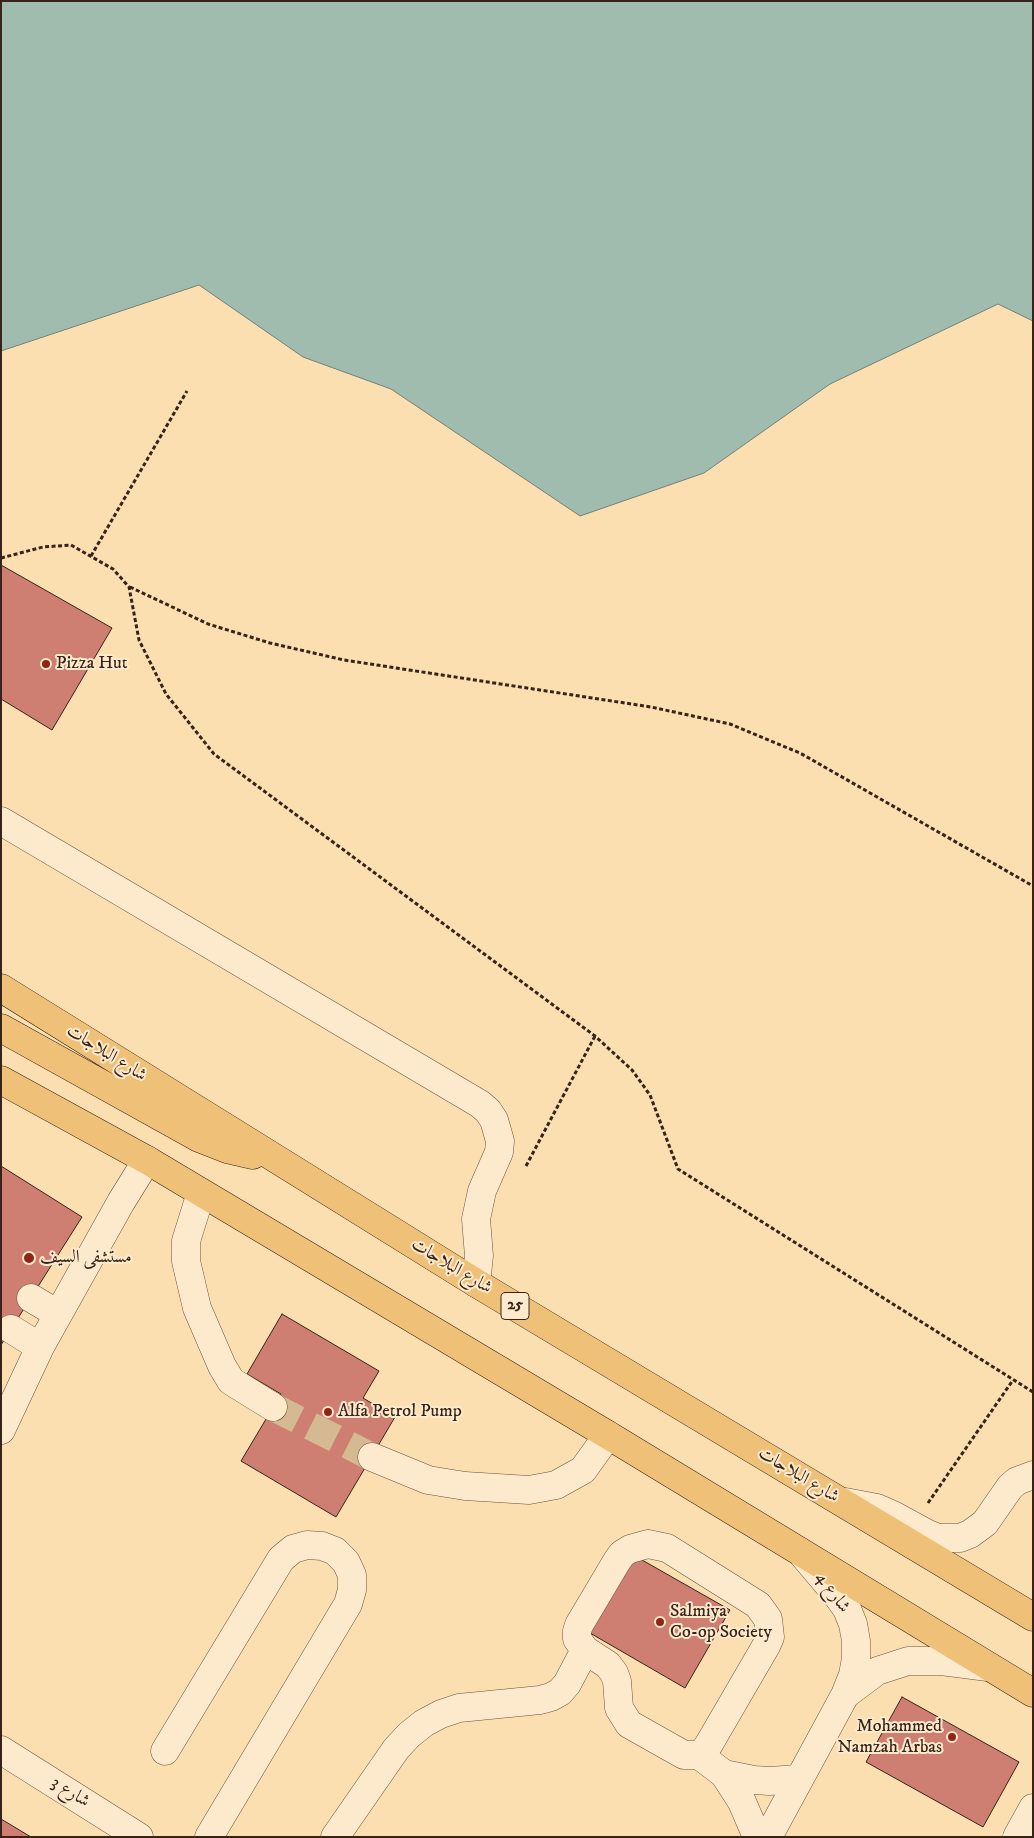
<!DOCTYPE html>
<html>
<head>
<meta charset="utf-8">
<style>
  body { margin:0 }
  #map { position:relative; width:1034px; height:1838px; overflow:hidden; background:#fcdfb1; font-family:"IM FELL DW Pica",serif }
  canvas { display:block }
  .frame { position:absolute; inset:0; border:2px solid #372319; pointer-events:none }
</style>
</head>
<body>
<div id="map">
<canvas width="1034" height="1838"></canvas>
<div class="frame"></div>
</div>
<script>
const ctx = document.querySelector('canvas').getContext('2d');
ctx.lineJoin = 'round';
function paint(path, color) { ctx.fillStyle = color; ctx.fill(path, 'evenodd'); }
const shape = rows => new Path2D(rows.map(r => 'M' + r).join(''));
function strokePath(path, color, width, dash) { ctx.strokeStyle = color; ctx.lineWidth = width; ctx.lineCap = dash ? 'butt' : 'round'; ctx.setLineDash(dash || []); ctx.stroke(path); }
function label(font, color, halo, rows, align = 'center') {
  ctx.font = font + ' "IM FELL DW Pica",Amiri,serif'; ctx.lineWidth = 4; ctx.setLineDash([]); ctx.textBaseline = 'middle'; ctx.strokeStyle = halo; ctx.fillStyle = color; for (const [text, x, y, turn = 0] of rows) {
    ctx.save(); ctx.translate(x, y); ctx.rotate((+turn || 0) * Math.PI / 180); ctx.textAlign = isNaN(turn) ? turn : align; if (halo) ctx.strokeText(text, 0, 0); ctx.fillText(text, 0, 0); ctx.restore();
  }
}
const water = shape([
  [1,1,1033,1,1033,321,998,304,830,384,704,473,580,516,391,389,303,357,199,285,1,351,1,1]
]);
paint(water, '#9fbcaf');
strokePath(water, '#757f73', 1);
const building = shape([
  [1,565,112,628,52,730,1,699,1,565],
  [1,1166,82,1217,1,1345,1,1166],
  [282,1314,379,1371,363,1398,395,1417,336,1517,241,1461,281,1394,247,1374,282,1314],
  [635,1556,730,1610,685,1688,590,1633,635,1556],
  [902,1697,1019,1762,983,1827,866,1762,902,1697],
  [1,1819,31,1837,1,1837,1,1819]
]);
paint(building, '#cf7f72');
strokePath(building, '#372319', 1);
strokePath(shape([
  [273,1407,372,1457]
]), '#d5b993', 28, [28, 14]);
const minor = shape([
  [1,821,480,1104,488,1111,494,1120,500,1141,499,1152,482,1191,476,1219,479,1256,476,1283],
  [201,1193,186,1241,186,1261,197,1308,222,1366,231,1381,273,1407],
  [31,1298,58,1314],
  [11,1329,40,1347],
  [1,1430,40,1347,121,1202,147,1160],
  [372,1457,428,1480,465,1486,529,1490,556,1485,583,1470,608,1435],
  [845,1502,877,1508,893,1515,928,1534,938,1538,960,1538,970,1534,985,1523,1010,1487,1017,1481,1033,1475],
  [648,1544,667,1548,758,1605,768,1619,770,1637,766,1646,709,1744,705,1750,699,1755,684,1755,629,1724,619,1708,617,1681,614,1673,608,1665,585,1650,577,1639,577,1631,579,1625,617,1561,622,1554,630,1549,648,1544],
  [845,1695,877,1671,908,1661,941,1661,988,1667],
  [1,1750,139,1837],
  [165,1751,281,1559,293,1549,307,1545,322,1546,335,1551,346,1562,352,1575,352,1590,348,1604,209,1837],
  [699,1755,724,1774,742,1802,757,1837],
  [724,1774,754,1780,769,1781,799,1779],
  [335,1837,396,1749,409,1735,424,1723,441,1714,459,1708,540,1700,551,1697,560,1692,567,1684,585,1650],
  [768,1837,845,1695,853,1675,856,1658,856,1641,853,1624,847,1609,837,1595,804,1556],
  [1017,1837,1033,1808]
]);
const major = shape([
  [1,988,476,1283,1033,1617],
  [1,1028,199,1138,227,1149,253,1155],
  [1,1080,147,1160,608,1435,1033,1693]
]);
strokePath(minor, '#68523f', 29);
strokePath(major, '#372319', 29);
strokePath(shape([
  [91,556,187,391],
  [1,558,43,547,71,545,113,569,129,587,139,640,166,694,214,754,595,1036,632,1070,650,1095,678,1169,1033,1392],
  [130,587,208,624,270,643,344,660,651,707,730,724,800,753,1033,886],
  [526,1166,595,1036],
  [928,1503,1013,1380]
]), '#372319', 3, [4, 2.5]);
strokePath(minor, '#fdeacc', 28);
strokePath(major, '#eec078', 28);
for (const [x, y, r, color] of [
  [46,664,5,"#8f2418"],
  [29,1258,6,"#8f2418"],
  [328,1412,5,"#8f2418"],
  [660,1622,5,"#8f2418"],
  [952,1737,5,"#8f2418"]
]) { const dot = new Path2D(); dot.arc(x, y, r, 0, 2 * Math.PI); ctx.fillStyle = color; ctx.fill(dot); strokePath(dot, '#fdeacc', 2); }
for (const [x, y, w] of [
  [515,1306,28]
]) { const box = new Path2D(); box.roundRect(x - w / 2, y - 13.5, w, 27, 4); ctx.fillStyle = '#fdeacc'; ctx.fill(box); strokePath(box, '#372319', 1); }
label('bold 16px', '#372319', null, [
  ["25",515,1306]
]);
label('18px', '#372319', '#fdeacc', [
  ["Pizza Hut",56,664],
  ["مستشفى السيف",40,1258],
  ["Alfa Petrol Pump",338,1412],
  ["Salmiya",670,1612],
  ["Co-op Society",670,1633],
  ["Mohammed",942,1727,"right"],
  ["Namzah Arbas",942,1748,"right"]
], 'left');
label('18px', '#372319', '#fdeacc', [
  ["شارع البلاجات",106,1054,32],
  ["شارع البلاجات",451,1267,31],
  ["شارع البلاجات",798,1476,31],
  ["شارع 4",832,1593,54],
  ["شارع 3",70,1793,32]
]);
</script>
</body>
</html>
